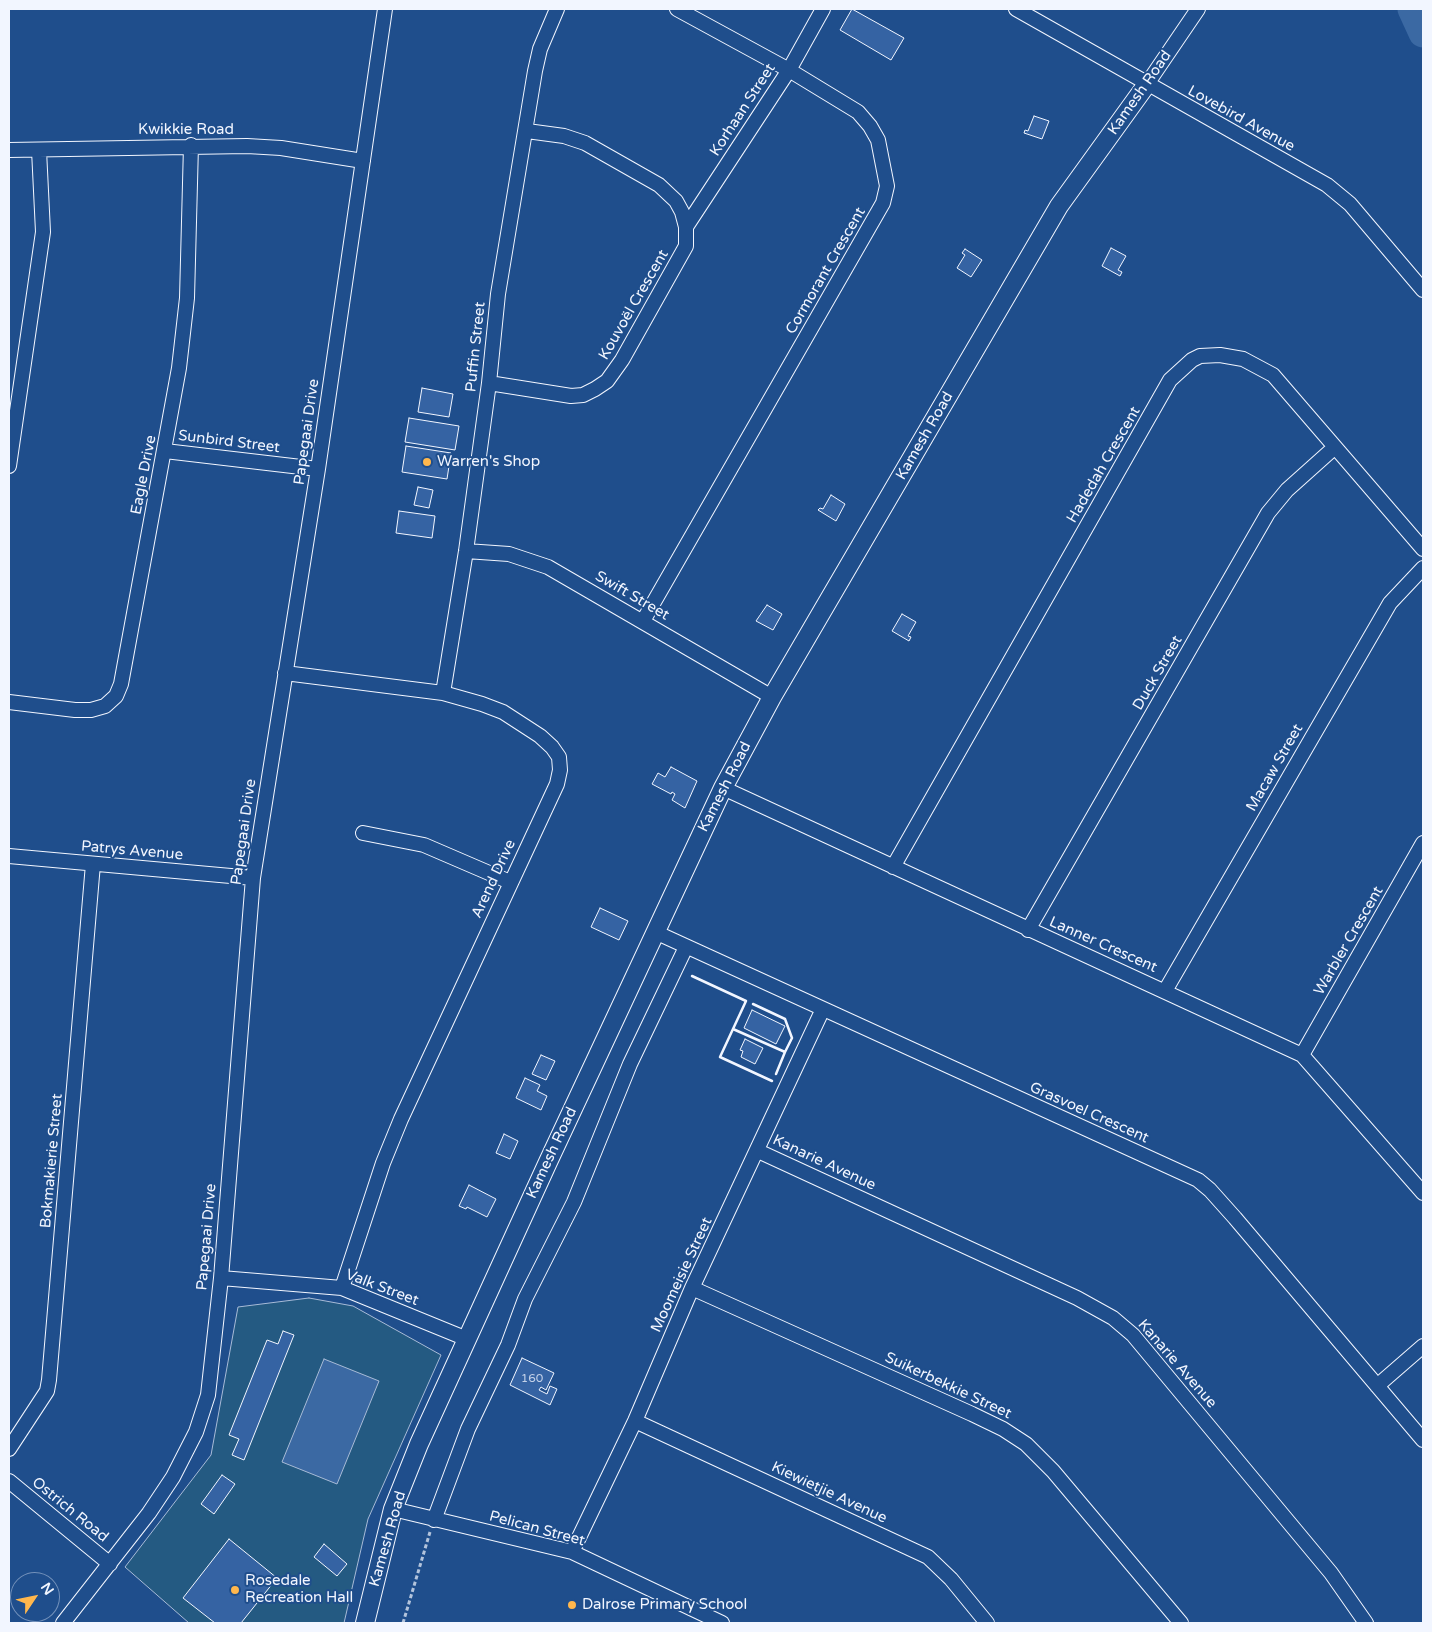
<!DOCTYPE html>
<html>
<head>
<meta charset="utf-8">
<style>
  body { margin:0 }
  #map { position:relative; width:1432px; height:1632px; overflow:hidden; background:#1f4e8c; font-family:"Varela Round",sans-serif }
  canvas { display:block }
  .frame { position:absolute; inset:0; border:10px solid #f2f6ff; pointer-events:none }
  .north { position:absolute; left:10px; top:1572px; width:50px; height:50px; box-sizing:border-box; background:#1f4e8c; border:1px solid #7391ba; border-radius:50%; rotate:56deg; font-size:14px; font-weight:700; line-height:20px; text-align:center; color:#f2f6ff }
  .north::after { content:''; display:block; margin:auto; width:18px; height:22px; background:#ffb74d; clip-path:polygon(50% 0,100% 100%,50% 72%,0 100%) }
</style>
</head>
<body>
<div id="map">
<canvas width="1432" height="1632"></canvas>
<div class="frame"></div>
<div class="north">N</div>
</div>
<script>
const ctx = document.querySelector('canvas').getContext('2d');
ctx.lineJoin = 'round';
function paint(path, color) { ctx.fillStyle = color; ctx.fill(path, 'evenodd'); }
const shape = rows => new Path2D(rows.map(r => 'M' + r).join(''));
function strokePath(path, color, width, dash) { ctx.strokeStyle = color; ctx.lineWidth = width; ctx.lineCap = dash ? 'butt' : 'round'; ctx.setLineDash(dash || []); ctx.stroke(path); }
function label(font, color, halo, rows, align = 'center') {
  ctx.font = font + ' "Varela Round",sans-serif'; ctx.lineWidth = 4; ctx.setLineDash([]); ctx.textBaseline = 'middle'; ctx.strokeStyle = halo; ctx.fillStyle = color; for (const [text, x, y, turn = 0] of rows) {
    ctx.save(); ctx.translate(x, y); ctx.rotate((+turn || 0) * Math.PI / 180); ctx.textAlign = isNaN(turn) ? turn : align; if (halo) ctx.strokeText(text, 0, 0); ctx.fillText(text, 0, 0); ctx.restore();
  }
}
const green = shape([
  [309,1298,353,1306,441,1355,368,1519,344,1623,189,1623,125,1567,211,1455,238,1307,309,1298]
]);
paint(green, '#245a82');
strokePath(green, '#a8bbd7', 1);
const water = shape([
  [324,1359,379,1381,337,1484,282,1462,324,1359]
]);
paint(water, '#3b69a3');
strokePath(water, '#a8bbd7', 1);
strokePath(shape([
  [1412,9,1423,33]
]), '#3b69a3', 29);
const building = shape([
  [852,9,904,38,891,60,840,30,852,9],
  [1034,116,1049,121,1042,139,1024,133,1025,130,1028,131,1034,116],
  [1111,248,1126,256,1118,270,1122,272,1120,276,1102,266,1111,248],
  [965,249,982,260,971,277,957,268,965,255,962,253,965,249],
  [422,388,453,394,449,417,418,412,422,388],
  [409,418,459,426,455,450,405,442,409,418],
  [406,446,451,453,447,479,402,472,406,446],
  [418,487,433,490,429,508,414,505,418,487],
  [831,495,845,504,836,521,818,510,820,508,823,509,831,495],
  [399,511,435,516,432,538,396,533,399,511],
  [767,605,782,614,773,630,756,621,767,605],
  [902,614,916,622,908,636,911,637,909,641,892,631,902,614],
  [671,767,697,781,685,808,672,800,675,794,672,792,671,794,652,784,658,773,665,777,671,767],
  [600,908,628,921,619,940,591,927,600,908],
  [752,1010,785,1026,776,1044,744,1028,752,1010],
  [745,1039,763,1048,755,1064,741,1057,743,1051,740,1050,745,1039],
  [541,1055,555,1061,546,1080,532,1074,541,1055],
  [525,1078,540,1085,537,1091,547,1096,541,1110,516,1098,525,1078],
  [504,1134,518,1141,510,1159,496,1153,504,1134],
  [469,1185,496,1199,487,1217,467,1207,466,1209,459,1206,469,1185],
  [283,1331,294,1335,244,1460,232,1455,239,1439,229,1435,267,1340,278,1344,283,1331],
  [522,1358,554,1373,546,1390,541,1387,539,1390,547,1394,550,1386,557,1389,550,1405,510,1385,522,1358],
  [222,1475,235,1484,214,1514,201,1504,222,1475],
  [229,1539,277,1578,241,1623,215,1623,183,1598,229,1539],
  [324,1544,347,1564,337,1576,314,1557,324,1544]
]);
paint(building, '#3563a3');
strokePath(building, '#f2f6ff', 1);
const minor = shape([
  [1016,9,1327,185,1350,204,1423,290],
  [1147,84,1198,9],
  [9,150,247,146,281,148,363,161],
  [686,227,789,70,823,9],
  [489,383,571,396,583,395,595,389,607,381,622,360,686,246,686,227,682,212,676,201,659,185,585,143,564,136,527,131],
  [165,451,318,469],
  [9,466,43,232,39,150],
  [466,551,509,554,548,567,772,697],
  [643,621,883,203,887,186,878,140,870,126,858,112,789,70,677,9],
  [285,673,443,693,482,704,503,712,540,736,552,747,559,757,560,770,557,784,401,1119,383,1163,342,1288],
  [443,693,466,551,489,383,498,294,535,71,540,49,557,9],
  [9,702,75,710,91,710,105,706,116,696,121,684,179,368,187,298,191,145],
  [723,788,1302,1055,1423,1193],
  [363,833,424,845,510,882],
  [9,856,253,878],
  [893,867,1170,380,1192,360,1200,356,1220,355,1243,359,1273,375,1423,549],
  [1028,930,1268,513,1287,490,1335,447],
  [655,932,1198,1180,1210,1190,1235,1218,1423,1440],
  [1165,991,1390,603,1423,568],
  [1302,1055,1423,843],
  [758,1151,1077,1298,1113,1318,1133,1335,1331,1573,1366,1623],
  [221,1278,342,1288,467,1339],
  [692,1288,972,1414,1003,1429,1026,1444,1053,1471,1181,1623],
  [1377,1386,1423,1346],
  [635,1421,928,1557,951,1579,987,1623],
  [9,1449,47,1391,49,1380,93,864],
  [9,1481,110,1564],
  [393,1509,572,1552,722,1623],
  [434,1520,468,1429,508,1345,525,1299,574,1202,630,1064,686,947],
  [572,1552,635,1421,692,1288,822,1011],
  [63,1623,149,1513,173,1477,196,1432,208,1395,221,1278,253,878,318,469,385,9]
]);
const tertiary = shape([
  [365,1623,393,1509,419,1444,548,1162,723,788,772,697,1059,206,1147,84]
]);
strokePath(minor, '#f2f6ff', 16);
strokePath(tertiary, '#f2f6ff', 20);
strokePath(shape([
  [403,1623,430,1532]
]), '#b3c4dc', 3, [4, 2.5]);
strokePath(minor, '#1f4e8c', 14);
strokePath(tertiary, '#1f4e8c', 18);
strokePath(shape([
  [692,976,746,1001,733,1029,785,1052,792,1038,785,1019,753,1004],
  [733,1029,720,1057,772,1081],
  [776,1074,785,1052]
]), '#f2f6ff', 2.5);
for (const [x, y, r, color] of [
  [427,462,5,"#ffb74d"],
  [235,1590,5,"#ffb74d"],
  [572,1605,5,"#ffb74d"]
]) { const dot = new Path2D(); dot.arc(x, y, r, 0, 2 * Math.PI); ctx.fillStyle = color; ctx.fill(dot); strokePath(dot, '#1f4e8c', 2); }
label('12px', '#c3d1e8', null, [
  ["160",532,1379]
]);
label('15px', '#f2f6ff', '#1f4e8c', [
  ["Kamesh Road",1140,93,-55],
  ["Korhaan Street",743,110,-57],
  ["Lovebird Avenue",1241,119,29],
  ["Kwikkie Road",186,130],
  ["Cormorant Crescent",826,271,-60],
  ["Kouvoël Crescent",634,305,-60],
  ["Puffin Street",476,347,-84],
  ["Papegaai Drive",307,432,-82],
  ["Kamesh Road",925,436,-60],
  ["Sunbird Street",229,442,7],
  ["Hadedah Crescent",1104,465,-60],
  ["Eagle Drive",144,475,-79],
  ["Swift Street",632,596,30],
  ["Duck Street",1158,673,-60],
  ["Macaw Street",1275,768,-60],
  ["Kamesh Road",725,787,-63],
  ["Papegaai Drive",244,832,-82],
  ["Patrys Avenue",132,851,5],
  ["Arend Drive",494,879,-65],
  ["Warbler Crescent",1349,941,-60],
  ["Lanner Crescent",1103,945,24],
  ["Grasvoel Crescent",1089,1113,24],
  ["Kamesh Road",552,1153,-65],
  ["Bokmakierie Street",52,1161,-85],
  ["Kanarie Avenue",824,1163,25],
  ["Papegaai Drive",207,1237,-85],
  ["Moomeisie Street",682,1275,-65],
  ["Valk Street",382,1288,21],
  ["Kanarie Avenue",1177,1364,49],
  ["Suikerbekkie Street",948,1386,25],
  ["Kiewietjie Avenue",829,1493,25],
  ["Ostrich Road",70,1510,39],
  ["Pelican Street",537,1529,15],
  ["Kamesh Road",388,1539,-74]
]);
label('15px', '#f2f6ff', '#1f4e8c', [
  ["Warren's Shop",437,462],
  ["Rosedale",245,1581],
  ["Recreation Hall",245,1598],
  ["Dalrose Primary School",582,1605]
], 'left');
</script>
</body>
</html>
